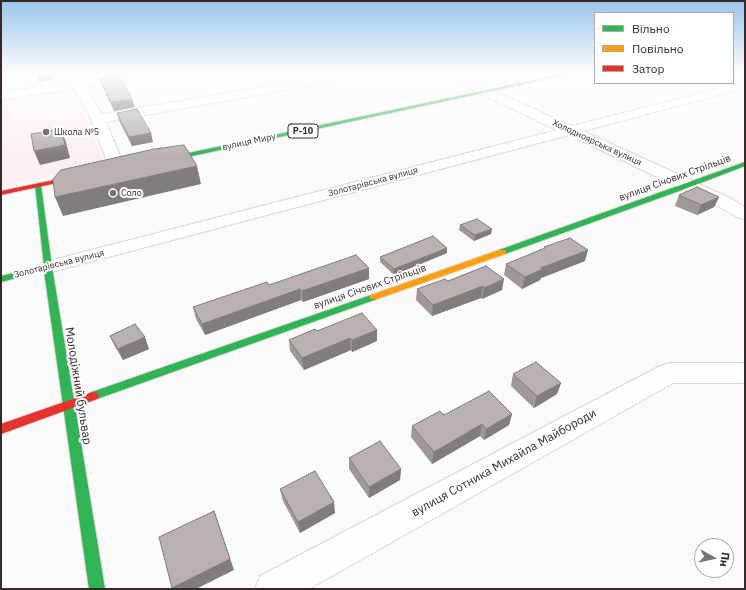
<!DOCTYPE html>
<html>
<head>
<meta charset="utf-8">
<style>
  body { margin:0 }
  #map { position:relative; width:746px; height:590px; overflow:hidden; background:#fafafa; font-family:"IBM Plex Sans",sans-serif }
  canvas { display:block }
  .frame { position:absolute; inset:0; border:2px solid #392926; pointer-events:none }
  .legend { position:absolute; left:594px; top:12px; width:140px; height:72px; box-sizing:border-box; background:#fff; border:1px solid #b0a9a8; margin:0; padding:5px 7px; list-style:none; font-size:12px; color:#392926 }
  .legend li { display:flex; align-items:center; gap:8px; height:20px }
  .legend b { width:20px; border:1px solid #b0a9a8 }
  .north { position:absolute; left:694px; top:538px; width:40px; height:40px; box-sizing:border-box; background:#fff; border:1px solid #b0a9a8; border-radius:50%; rotate:98deg; font-size:11px; font-weight:700; line-height:16px; text-align:center; color:#392926 }
  .north::after { content:''; display:block; margin:auto; width:14px; height:18px; background:#7d7270; clip-path:polygon(50% 0,100% 100%,50% 72%,0 100%) }
</style>
</head>
<body>
<div id="map">
<canvas width="746" height="590"></canvas>
<div class="frame"></div>
<ul class="legend">
<li><b style="height:5px;background:#30b455"></b>Вільно</li>
<li><b style="height:5px;background:#ff9f0a"></b>Повільно</li>
<li><b style="height:5px;background:#e5322d"></b>Затор</li>
</ul>
<div class="north">Пн</div>
</div>
<script>
const ctx = document.querySelector('canvas').getContext('2d');
ctx.lineJoin = 'round';
function paint(path, color) { ctx.fillStyle = color; ctx.fill(path, 'evenodd'); }
const shape = rows => new Path2D(rows.map(r => 'M' + r).join(''));
function strokePath(path, color, width, dash) { ctx.strokeStyle = color; ctx.lineWidth = width; ctx.lineCap = dash ? 'butt' : 'round'; ctx.setLineDash(dash || []); ctx.stroke(path); }
function label(font, color, halo, rows, align = 'center') {
  ctx.font = font + ' "IBM Plex Sans",sans-serif'; ctx.lineWidth = 4; ctx.setLineDash([]); ctx.textBaseline = 'middle'; ctx.strokeStyle = halo; ctx.fillStyle = color; for (const [text, x, y, turn = 0] of rows) {
    ctx.save(); ctx.translate(x, y); ctx.rotate((+turn || 0) * Math.PI / 180); ctx.textAlign = isNaN(turn) ? turn : align; if (halo) ctx.strokeText(text, 0, 0); ctx.fillText(text, 0, 0); ctx.restore();
  }
}
paint(shape([
  [74,88,105,165,1,187,1,99]
]), '#fcf0ee');
const street = shape([
  [70,74,80,74,82,80,125,74,150,74,149,76,145,77,85,87,102,114,342,74,365,74,360,77,106,122,126,170,124,173,118,175,112,173,110,170,91,119,75,88,1,100,1,92,72,82,70,74],
  [443,74,456,74,572,126,745,82,745,88,583,131,728,197,745,207,745,219,739,218,716,205,569,135,48,273,41,271,38,267,41,263,557,130,444,76,443,74],
  [669,363,745,363,745,383,673,383,309,589,255,589,260,576,660,366,669,363]
]);
const fast = shape([
  [563,74,570,74,160,163,157,161,160,159,563,74],
  [745,162,745,166,690,187,505,254,499,254,498,252,499,250,745,162],
  [38,183,41,185,52,267,105,589,89,589,44,271,1,282,1,276,44,266,35,185,38,183],
  [374,294,379,297,377,299,97,399,93,400,89,399,87,396,89,393,374,294]
]);
const slow = shape([
  [499,250,505,250,506,252,505,254,377,299,371,299,369,297,371,295,499,250]
]);
const jam = shape([
  [83,174,86,176,85,177,1,195,1,191,83,174],
  [93,392,97,393,99,396,97,399,1,434,1,424,93,392]
]);
strokePath(street, '#ded5d3', 2);
strokePath(fast, '#ded5d3', 2);
strokePath(slow, '#ded5d3', 2);
strokePath(jam, '#ded5d3', 2);
paint(street, '#fefefe');
paint(fast, '#30b455');
paint(slow, '#ff9f0a');
paint(jam, '#e5322d');
paint(shape([
  [99,78,135,107,114,111,102,86],
  [117,113,153,142,132,146,119,121],
  [679,195,719,197,714,207,697,215,675,206],
  [460,225,491,234,474,241,459,230],
  [544,247,585,261,541,278,540,280,522,289,504,275,506,264,544,249],
  [447,253,394,275,380,262,380,257],
  [486,266,502,290,482,299,481,298,432,316,416,300,417,289,448,281],
  [369,268,369,279,303,302,301,300,205,335,196,319,193,307,269,285],
  [377,330,377,341,352,352,351,350,304,370,290,351,289,340,317,331],
  [110,336,149,349,123,360,115,347],
  [513,374,561,383,557,394,534,408,511,386],
  [512,414,509,425,484,440,480,436,432,464,411,437,412,426,444,415],
  [349,458,401,469,400,480,369,498,349,469],
  [280,489,335,513,300,533,283,501]
]), '#9f9896');
paint(shape([
  [36,74,53,74,55,79,39,82],
  [95,74,116,74,96,77],
  [132,99,135,107,114,111,111,102],
  [61,129,66,142,70,158,40,165,34,151],
  [151,133,153,142,132,146,129,137],
  [197,166,201,184,63,216,55,197],
  [719,197,714,207,697,215,701,205],
  [492,229,491,234,474,241,475,235],
  [447,248,447,253,394,275,394,269],
  [588,250,585,261,541,278,540,280,522,289,525,277,541,268],
  [369,268,369,279,303,302,302,291],
  [504,279,502,290,482,299,484,288],
  [483,286,481,298,432,316,433,305],
  [300,289,301,300,205,335,202,324],
  [377,330,377,341,352,352,352,340],
  [145,337,149,349,123,360,118,349],
  [350,338,351,350,304,370,302,358],
  [561,383,557,394,534,408,537,396],
  [512,414,509,425,484,440,486,429],
  [482,424,480,436,432,464,434,452],
  [401,469,400,480,369,498,369,487],
  [334,502,335,513,300,533,298,522],
  [214,511,234,570,196,589,172,589,172,588]
]), '#827c7a');
const building = shape([
  [119,75,132,99,111,102,99,78,119,75],
  [137,109,151,133,129,137,117,113,137,109],
  [61,129,65,145,34,151,31,134,61,129],
  [184,145,197,166,55,197,53,179,61,170,154,149,184,145],
  [697,187,719,197,701,205,679,195,697,187],
  [477,219,492,229,475,235,460,225,477,219],
  [433,236,447,248,394,269,380,257,433,236],
  [570,238,588,250,541,268,543,269,525,277,506,264,545,248,544,247,570,238],
  [356,255,369,268,302,291,300,289,202,324,193,307,267,282,269,285,356,255],
  [486,266,504,279,484,288,483,286,433,305,417,289,445,279,448,281,486,266],
  [362,313,377,330,352,340,350,338,302,358,289,340,315,329,317,331,362,313],
  [135,324,145,337,118,349,110,336,135,324],
  [536,362,561,383,537,396,513,374,536,362],
  [489,391,512,414,486,429,482,424,434,452,412,426,440,411,444,415,489,391],
  [380,441,401,469,369,487,349,458,380,441],
  [315,471,334,502,298,522,280,489,315,471],
  [214,511,230,559,172,588,159,537,214,511]
]);
paint(building, '#b9b1af');
strokePath(building, '#827c7a', 1);
const sky = ctx.createLinearGradient(0, 0, 0, 156);
sky.addColorStop(0, '#98c5eb');
sky.addColorStop(0.47, '#fdfdfd');
sky.addColorStop(1, '#fdfdfd00');
ctx.fillStyle = sky;
ctx.fillRect(0, 0, 746, 156);
for (const [x, y, r, color] of [
  [46,132,4,"#7d7270"],
  [113,193,4,"#7d7270"]
]) { const dot = new Path2D(); dot.arc(x, y, r, 0, 2 * Math.PI); ctx.fillStyle = color; ctx.fill(dot); strokePath(dot, '#fff', 1.5); }
for (const [x, y, w] of [
  [303,131,30]
]) { const box = new Path2D(); box.roundRect(x - w / 2, y - 7, w, 14, 3); ctx.fillStyle = '#fff'; ctx.fill(box); strokePath(box, '#392926', 1); }
label('bold 9px', '#392926', null, [
  ["Р-10",303,131]
]);
label('9px', '#392926', '#fff', [
  ["Школа №5",54,132],
  ["Соло",121,193]
], 'left');
label('9px', '#392926', '#fff', [
  ["вулиця Миру",249,142,-12],
  ["Холодноярська вулиця",597,143,25],
  ["Золотарівська вулиця",373,182,-15],
  ["Золотарівська вулиця",59,264,-14]
]);
label('10px', '#392926', '#fff', [
  ["вулиця Січових Стрільців",675,178,-20],
  ["вулиця Січових Стрільців",370,287,-19]
]);
label('12px', '#392926', '#fff', [
  ["Молодіжний бульвар",78,386,81],
  ["вулиця Сотника Михайла Майбороди",504,463,-29]
]);
</script>
</body>
</html>
